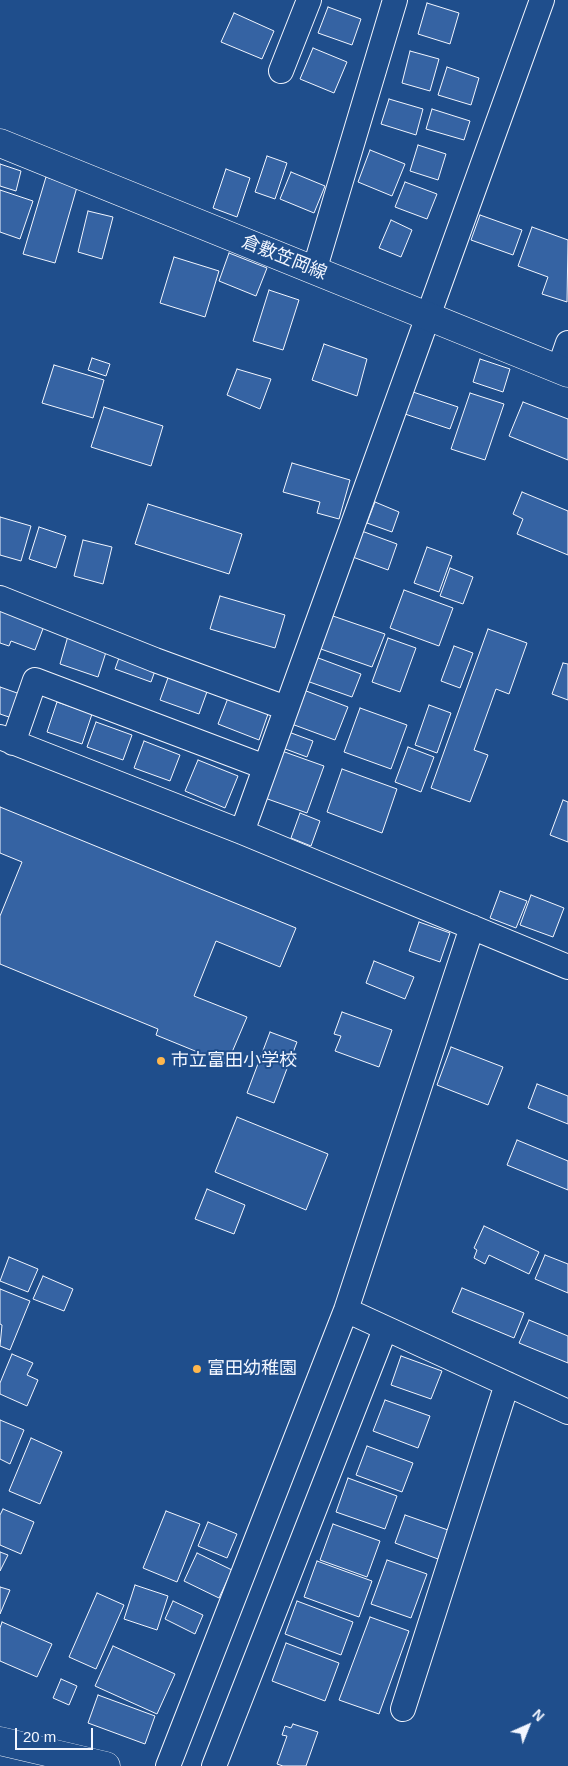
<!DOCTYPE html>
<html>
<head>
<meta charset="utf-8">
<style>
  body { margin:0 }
  #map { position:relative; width:568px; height:1766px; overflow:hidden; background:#1f4e8c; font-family:Arial,sans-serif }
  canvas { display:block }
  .north { position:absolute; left:503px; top:1701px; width:50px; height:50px; -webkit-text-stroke:4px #1f4e8c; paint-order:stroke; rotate:44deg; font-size:14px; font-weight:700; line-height:20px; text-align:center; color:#f2f6ff }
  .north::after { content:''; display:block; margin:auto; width:18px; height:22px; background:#f2f6ff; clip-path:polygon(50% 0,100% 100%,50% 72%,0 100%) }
  .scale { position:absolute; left:15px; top:1728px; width:78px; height:22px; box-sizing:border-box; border:2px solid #f2f6ff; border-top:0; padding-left:6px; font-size:15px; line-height:18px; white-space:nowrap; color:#f2f6ff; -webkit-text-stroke:4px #1f4e8c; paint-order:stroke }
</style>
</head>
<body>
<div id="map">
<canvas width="568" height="1766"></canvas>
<div class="north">N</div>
<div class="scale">20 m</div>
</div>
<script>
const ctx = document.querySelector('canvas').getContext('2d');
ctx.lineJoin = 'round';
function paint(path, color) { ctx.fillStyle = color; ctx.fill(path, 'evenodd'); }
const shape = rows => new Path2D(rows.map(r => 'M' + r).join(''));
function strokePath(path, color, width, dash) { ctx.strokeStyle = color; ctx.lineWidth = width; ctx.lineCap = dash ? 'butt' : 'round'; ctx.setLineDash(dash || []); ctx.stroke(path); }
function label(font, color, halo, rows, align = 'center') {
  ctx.font = font + ' Arial,"Noto Sans JP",sans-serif'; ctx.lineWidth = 4; ctx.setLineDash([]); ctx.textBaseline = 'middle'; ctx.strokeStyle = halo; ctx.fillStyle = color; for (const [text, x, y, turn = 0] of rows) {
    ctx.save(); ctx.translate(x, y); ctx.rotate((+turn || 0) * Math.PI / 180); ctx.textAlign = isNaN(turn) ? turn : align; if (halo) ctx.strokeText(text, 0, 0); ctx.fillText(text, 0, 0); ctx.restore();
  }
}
const building = shape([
  [427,3,459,13,450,44,418,34,427,3],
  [328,7,361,19,352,45,318,33,328,7],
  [234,13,274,31,262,59,221,42,234,13],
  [313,48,347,62,334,93,300,79,313,48],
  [410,51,439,59,430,91,402,83,410,51],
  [447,67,479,78,471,105,438,95,447,67],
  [389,99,423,109,416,135,381,124,389,99],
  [432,109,470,121,464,140,426,129,432,109],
  [418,145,446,154,438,180,410,171,418,145],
  [370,150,405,164,392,196,358,182,370,150],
  [267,156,287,163,275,199,255,192,267,156],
  [0,164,21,171,16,191,0,186,0,164],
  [226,169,250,178,237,217,213,208,226,169],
  [291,172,325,186,314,213,280,199,291,172],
  [46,177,77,187,55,263,23,254,46,177],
  [405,182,437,194,427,219,395,207,405,182],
  [0,190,33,201,20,239,0,232,0,190],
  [88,211,113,217,102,259,78,252,88,211],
  [480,215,522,230,513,255,471,240,480,215],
  [391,220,412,230,401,257,379,248,391,220],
  [532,227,568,240,567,302,542,294,548,277,518,266,532,227],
  [229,253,267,268,256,296,219,281,229,253],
  [174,257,219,271,205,317,160,303,174,257],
  [269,290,299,300,283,350,253,341,269,290],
  [324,344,367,359,357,396,312,380,324,344],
  [92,358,110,364,106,376,88,370,92,358],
  [480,359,510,369,503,392,473,382,480,359],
  [54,365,104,380,93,418,42,403,54,365],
  [237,369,271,379,260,409,227,395,237,369],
  [413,392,458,407,450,429,405,414,413,392],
  [470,393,504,404,485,460,451,449,470,393],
  [523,402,568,419,568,460,509,436,523,402],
  [104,407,163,426,151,466,91,447,104,407],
  [292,463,350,480,339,519,317,513,320,502,283,492,292,463],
  [522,492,568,511,568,555,517,534,523,519,513,514,522,492],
  [375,502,399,512,392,532,367,523,375,502],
  [148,504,242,534,229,574,135,544,148,504],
  [0,517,31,526,21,561,0,555,0,517],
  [39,527,66,536,56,568,29,559,39,527],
  [359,530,397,544,388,570,350,556,359,530],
  [83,540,112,547,103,584,74,576,83,540],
  [427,547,452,556,439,592,414,583,427,547],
  [450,568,473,577,463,604,440,596,450,568],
  [404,590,453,608,439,646,390,628,404,590],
  [220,596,285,615,275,648,210,629,220,596],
  [0,609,44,626,35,650,11,641,9,646,0,643,0,609],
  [330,615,385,634,372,667,318,648,330,615],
  [488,629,527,643,509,694,496,689,474,750,488,755,470,802,431,788,488,629],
  [68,636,107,649,98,677,60,664,68,636],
  [388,638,416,648,400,692,372,682,388,638],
  [454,646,473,653,460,688,441,681,454,646],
  [120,655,156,668,151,682,115,669,120,655],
  [313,656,361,674,352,697,304,680,313,656],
  [563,663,568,664,568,700,552,694,563,663],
  [169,675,208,689,199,714,160,700,169,675],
  [0,687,20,694,12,718,0,714,0,687],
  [301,689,348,707,335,740,289,723,301,689],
  [228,698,268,714,259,740,218,724,228,698],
  [57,702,92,714,82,744,47,732,57,702],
  [429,705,451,713,437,753,415,745,429,705],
  [360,708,407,725,391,769,344,752,360,708],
  [96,722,132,735,123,760,87,747,96,722],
  [286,731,313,741,307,757,280,747,286,731],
  [144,741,180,755,170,781,134,768,144,741],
  [408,747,434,757,421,792,395,782,408,747],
  [279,750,324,766,307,813,262,797,279,750],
  [198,760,238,776,225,808,185,791,198,760],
  [342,769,397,789,382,833,327,812,342,769],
  [563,800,568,802,568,842,550,835,563,800],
  [0,807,296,928,280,967,216,941,194,996,247,1017,227,1064,156,1035,158,1029,0,964,0,916,22,862,0,853,0,807],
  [300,813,320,821,311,846,291,838,300,813],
  [500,891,527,901,516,928,490,918,500,891],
  [531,895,564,908,553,937,520,925,531,895],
  [419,922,450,933,440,962,409,951,419,922],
  [374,961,414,977,405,999,366,983,374,961],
  [342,1012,392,1030,379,1067,335,1051,341,1036,334,1034,342,1012],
  [270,1032,297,1042,274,1103,247,1093,270,1032],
  [451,1047,503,1067,488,1105,437,1085,451,1047],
  [537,1084,568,1096,568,1124,528,1108,537,1084],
  [237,1117,328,1154,306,1210,215,1172,237,1117],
  [517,1140,568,1161,568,1190,507,1165,517,1140],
  [207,1189,245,1205,234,1234,195,1219,207,1189],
  [484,1226,539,1252,529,1274,489,1255,485,1264,474,1258,477,1250,474,1248,484,1226],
  [545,1255,568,1264,568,1293,535,1279,545,1255],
  [9,1257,38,1269,28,1292,0,1281,9,1257],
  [43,1276,73,1289,64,1311,33,1299,43,1276],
  [462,1288,524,1313,514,1338,452,1312,462,1288],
  [0,1289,30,1301,10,1350,0,1346,2,1325,0,1324,0,1289],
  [529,1320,568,1336,568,1363,519,1343,529,1320],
  [12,1354,33,1363,27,1375,38,1380,27,1406,0,1394,0,1383,12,1354],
  [401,1356,442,1371,431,1399,391,1385,401,1356],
  [385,1400,430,1416,418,1448,373,1431,385,1400],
  [0,1420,24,1430,10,1464,0,1459,0,1420],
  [31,1438,62,1452,40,1504,9,1491,31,1438],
  [367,1446,413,1463,402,1492,356,1475,367,1446],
  [348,1478,397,1496,385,1529,336,1512,348,1478],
  [3,1509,34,1522,21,1554,0,1545,0,1515,3,1509],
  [166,1511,200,1524,177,1582,143,1568,166,1511],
  [405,1515,448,1530,438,1559,395,1543,405,1515],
  [208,1522,237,1534,227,1558,198,1546,208,1522],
  [333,1524,380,1541,367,1577,320,1560,333,1524],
  [0,1552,8,1555,0,1571,0,1552],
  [197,1553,232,1570,219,1598,184,1581,197,1553],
  [387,1560,427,1574,411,1618,371,1604,387,1560],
  [317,1561,372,1581,359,1617,304,1597,317,1561],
  [135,1585,168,1596,157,1630,124,1619,135,1585],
  [0,1587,10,1590,0,1614,0,1587],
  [97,1593,124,1605,96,1669,69,1657,97,1593],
  [173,1601,203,1615,195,1634,165,1619,173,1601],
  [297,1601,353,1622,341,1655,285,1634,297,1601],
  [370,1617,409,1631,379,1714,339,1700,370,1617],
  [2,1622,52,1644,37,1677,0,1661,0,1628,2,1622],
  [286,1643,339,1663,325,1701,272,1681,286,1643],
  [113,1646,175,1674,157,1714,95,1686,113,1646],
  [61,1679,77,1686,69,1705,53,1698,61,1679],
  [98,1695,155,1716,145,1744,88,1723,98,1695],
  [293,1724,318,1732,306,1766,283,1766,277,1764,287,1736,282,1735,285,1726,291,1728,293,1724]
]);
paint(building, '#3563a3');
strokePath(building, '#f2f6ff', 1);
const street = shape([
  [281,71,309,0],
  [314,271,395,0],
  [559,369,568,343],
  [0,598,155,660,286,708],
  [0,737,242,832,568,967],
  [13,743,35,680,265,767],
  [242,832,542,0],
  [346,1310,568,1412],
  [403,1709,507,1384],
  [168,1766,346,1310,472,927],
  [214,1766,385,1329]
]);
const primary = shape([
  [0,143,568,373],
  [0,1741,106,1766]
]);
strokePath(street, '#f2f6ff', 26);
strokePath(primary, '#f2f6ff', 29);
strokePath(street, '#1f4e8c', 24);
strokePath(primary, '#1f4e8c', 28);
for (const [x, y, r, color] of [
  [161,1061,5,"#ffb74d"],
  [197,1369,5,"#ffb74d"]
]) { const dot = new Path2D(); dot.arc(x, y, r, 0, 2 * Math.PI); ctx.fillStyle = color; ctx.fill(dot); strokePath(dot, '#1f4e8c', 2); }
label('18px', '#f2f6ff', '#1f4e8c', [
  ["倉敷笠岡線",284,258,22]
]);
label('18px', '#f2f6ff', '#1f4e8c', [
  ["市立富田小学校",171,1061],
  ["富田幼稚園",207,1369]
], 'left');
</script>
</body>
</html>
